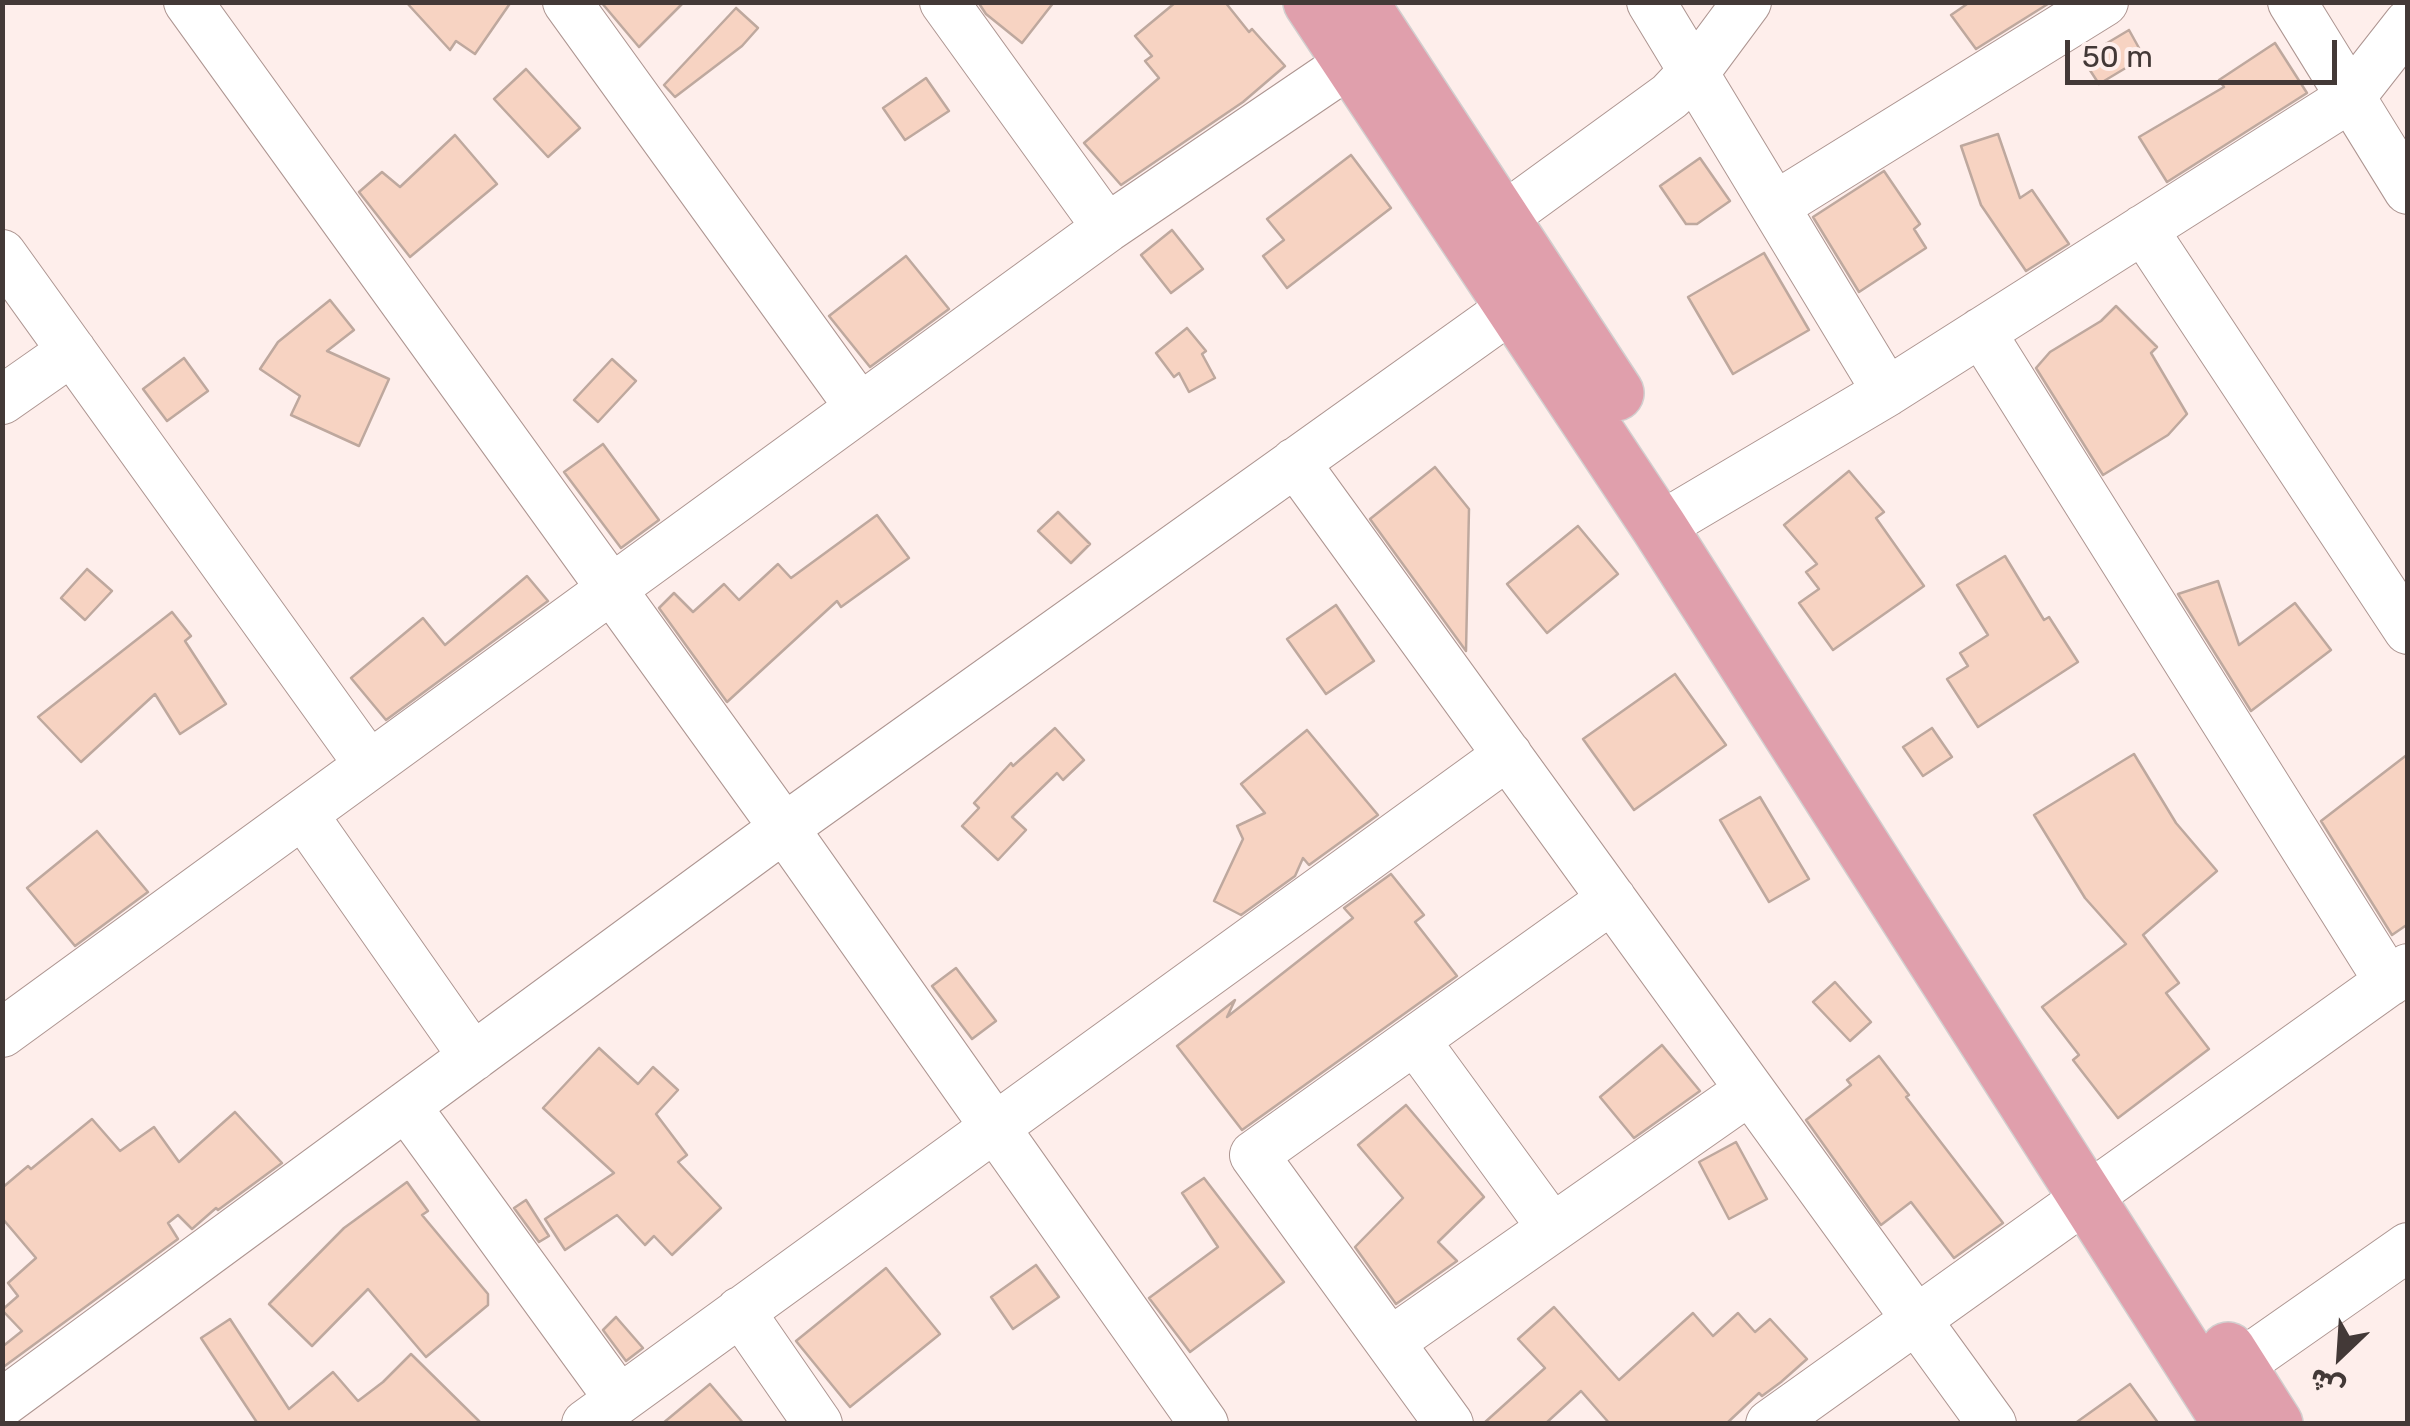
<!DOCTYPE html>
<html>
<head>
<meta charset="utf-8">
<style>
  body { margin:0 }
  #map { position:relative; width:2410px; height:1426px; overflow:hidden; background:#feeeeb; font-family:Rubik,Cairo,sans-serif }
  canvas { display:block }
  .frame { position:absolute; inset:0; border:5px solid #433937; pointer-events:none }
  .north { position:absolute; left:2290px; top:1306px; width:100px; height:100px; -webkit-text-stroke:8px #feeeeb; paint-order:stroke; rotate:205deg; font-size:28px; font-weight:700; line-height:40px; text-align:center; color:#433937 }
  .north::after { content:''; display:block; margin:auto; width:35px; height:45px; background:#433937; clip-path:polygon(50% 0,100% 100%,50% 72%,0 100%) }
  .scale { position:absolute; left:2065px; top:40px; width:272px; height:45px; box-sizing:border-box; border:5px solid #433937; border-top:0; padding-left:12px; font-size:30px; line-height:35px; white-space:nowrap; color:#433937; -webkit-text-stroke:8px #feeeeb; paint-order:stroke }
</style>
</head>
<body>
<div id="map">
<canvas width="2410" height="1426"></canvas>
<div class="frame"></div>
<div class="north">ش</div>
<div class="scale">50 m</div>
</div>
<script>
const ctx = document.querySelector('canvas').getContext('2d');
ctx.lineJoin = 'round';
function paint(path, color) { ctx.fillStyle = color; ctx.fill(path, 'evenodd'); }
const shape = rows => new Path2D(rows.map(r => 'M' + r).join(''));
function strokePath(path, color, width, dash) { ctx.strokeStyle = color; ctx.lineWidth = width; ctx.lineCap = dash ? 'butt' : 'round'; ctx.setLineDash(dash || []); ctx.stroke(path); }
const building = shape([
  [406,2,511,2,475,54,456,41,450,50,406,2],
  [601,2,684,2,639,47,601,2],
  [978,2,1054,2,1022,43,986,14,978,2],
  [1176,2,1225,2,1249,32,1252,29,1285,66,1243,102,1121,185,1084,143,1159,78,1145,61,1152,56,1135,36,1176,2],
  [1970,2,2051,2,1976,49,1951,15,1970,2],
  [736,8,758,28,742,46,675,97,664,85,736,8],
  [2129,30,2144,57,2099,84,2082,58,2129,30],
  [2275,43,2307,93,2167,182,2139,137,2224,87,2219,80,2275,43],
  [526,69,580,128,548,157,494,99,526,69],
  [926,78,949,111,905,140,883,108,926,78],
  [1998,134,2020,198,2032,190,2069,244,2026,271,1981,205,1961,146,1998,134],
  [455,135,497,184,410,257,359,192,382,172,400,187,455,135],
  [1351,155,1391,208,1287,288,1263,256,1284,240,1267,219,1351,155],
  [1700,158,1730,201,1697,224,1686,224,1660,186,1700,158],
  [1884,171,1920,224,1914,229,1926,248,1859,292,1813,217,1884,171],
  [1172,230,1203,269,1171,293,1141,255,1172,230],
  [1764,253,1809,330,1733,374,1688,297,1764,253],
  [906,256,949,309,870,367,829,316,906,256],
  [330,300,354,330,327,351,389,379,359,446,291,415,300,396,260,369,278,342,330,300],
  [2116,306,2157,347,2151,353,2187,414,2168,435,2103,475,2036,368,2050,352,2101,321,2116,306],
  [1187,328,1206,351,1202,354,1215,378,1189,392,1179,373,1174,377,1156,353,1187,328],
  [184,358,208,391,167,421,143,389,184,358],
  [612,359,636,381,598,422,574,400,612,359],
  [603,444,659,520,621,548,564,472,603,444],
  [1435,467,1469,509,1466,651,1370,519,1435,467],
  [1849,471,1884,512,1876,518,1924,586,1833,650,1799,603,1819,589,1806,572,1817,564,1784,525,1849,471],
  [1058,512,1090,544,1071,563,1038,531,1058,512],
  [877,515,909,558,841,607,837,601,727,702,659,608,674,593,693,612,724,584,739,600,778,564,791,578,877,515],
  [1578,526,1618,574,1547,633,1507,584,1578,526],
  [2005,556,2044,620,2049,617,2078,662,1978,727,1947,679,1968,666,1960,653,1988,635,1957,585,2005,556],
  [87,569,112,591,85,620,61,598,87,569],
  [527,576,548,601,386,720,351,678,423,618,445,645,527,576],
  [2218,581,2239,645,2295,603,2331,650,2251,711,2178,594,2218,581],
  [1336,605,1374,661,1326,694,1287,639,1336,605],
  [172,612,191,636,185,641,226,704,180,734,155,694,81,762,38,717,172,612],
  [1675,674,1726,745,1634,810,1583,739,1675,674],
  [1055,728,1084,760,1063,780,1057,773,1012,817,1026,830,998,860,962,826,979,808,974,803,1011,763,1013,766,1055,728],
  [1932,728,1952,757,1923,776,1903,747,1932,728],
  [1307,730,1378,815,1309,865,1303,858,1295,876,1241,915,1214,901,1243,839,1237,826,1265,813,1241,784,1307,730],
  [2134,754,2176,823,2217,871,2143,935,2179,983,2166,993,2209,1049,2118,1118,2073,1060,2079,1055,2042,1007,2126,944,2085,898,2034,815,2134,754],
  [2408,754,2408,924,2392,935,2321,821,2408,754],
  [1760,797,1809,879,1769,902,1720,820,1760,797],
  [97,831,148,892,75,946,27,888,97,831],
  [1391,874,1424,915,1415,922,1457,976,1242,1130,1177,1046,1235,1000,1227,1017,1353,918,1344,908,1391,874],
  [956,968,996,1021,972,1039,932,986,956,968],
  [1835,982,1871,1022,1850,1041,1813,1002,1835,982],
  [1662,1045,1700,1091,1634,1138,1600,1097,1662,1045],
  [599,1048,638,1084,653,1067,678,1090,656,1114,687,1155,678,1162,721,1208,672,1255,654,1236,645,1245,617,1215,565,1250,545,1219,614,1173,543,1108,599,1048],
  [1879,1056,1909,1095,1906,1097,2003,1223,1954,1258,1911,1202,1881,1225,1806,1120,1851,1085,1847,1080,1879,1056],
  [1406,1105,1484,1197,1438,1242,1457,1261,1396,1304,1355,1247,1403,1198,1358,1145,1406,1105],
  [235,1112,282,1163,218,1210,216,1208,192,1229,178,1215,168,1223,178,1239,2,1368,2,1347,22,1331,2,1310,18,1296,8,1283,36,1258,2,1218,2,1188,28,1166,31,1169,92,1119,120,1151,154,1127,179,1162,235,1112],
  [1736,1142,1767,1199,1729,1219,1699,1162,1736,1142],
  [1204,1178,1284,1282,1190,1352,1149,1298,1218,1247,1182,1193,1204,1178],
  [407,1182,428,1211,422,1215,488,1294,488,1305,426,1357,368,1289,312,1346,269,1304,344,1228,407,1182],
  [526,1200,549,1236,539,1242,514,1208,526,1200],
  [1036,1265,1059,1297,1013,1329,991,1297,1036,1265],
  [886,1268,940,1334,850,1407,796,1341,886,1268],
  [1554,1307,1619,1380,1693,1313,1713,1336,1738,1313,1755,1332,1770,1319,1807,1359,1781,1382,1762,1396,1759,1393,1726,1424,1610,1424,1581,1391,1545,1424,1483,1424,1545,1368,1518,1339,1554,1307],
  [616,1317,643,1348,626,1361,603,1330,616,1317],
  [230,1319,289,1409,333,1372,358,1401,383,1382,411,1354,482,1424,258,1424,201,1338,230,1319],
  [710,1384,744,1424,662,1424,710,1384],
  [2130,1384,2159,1424,2074,1424,2130,1384]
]);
paint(building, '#f7d3c2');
strokePath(building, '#bea89e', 2.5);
const minor = shape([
  [188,2,784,828,1204,1424],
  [567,2,860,408],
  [944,2,1107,228],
  [1651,2,1887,392],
  [2292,2,2408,190],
  [1775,206,2104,2],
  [1501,219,1670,96,1704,60,1747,2],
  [2143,229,2408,630],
  [2,254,369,765],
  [1981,332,2389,982],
  [2,400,72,351],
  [1295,462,1992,1424],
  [1659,527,1887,392,2350,98,2408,24],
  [303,814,473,1057],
  [2,1033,1107,228,1381,42],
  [1415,1040,1552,1228],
  [406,1106,619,1399],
  [740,1311,818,1424],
  [1390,1342,1750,1090],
  [2238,1366,2408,1247],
  [2,1403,784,828,1541,287],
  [586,1424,1508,755],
  [1449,1424,1254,1155,1612,899],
  [1770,1424,2408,968]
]);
const major = shape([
  [1311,2,1659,527,2231,1424],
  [1360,2,1616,393],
  [2228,1350,2275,1424]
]);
strokePath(minor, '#ad9591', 50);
strokePath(major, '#d2cfcf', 58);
strokePath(minor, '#fff', 48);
strokePath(major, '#e09fac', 55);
</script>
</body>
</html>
